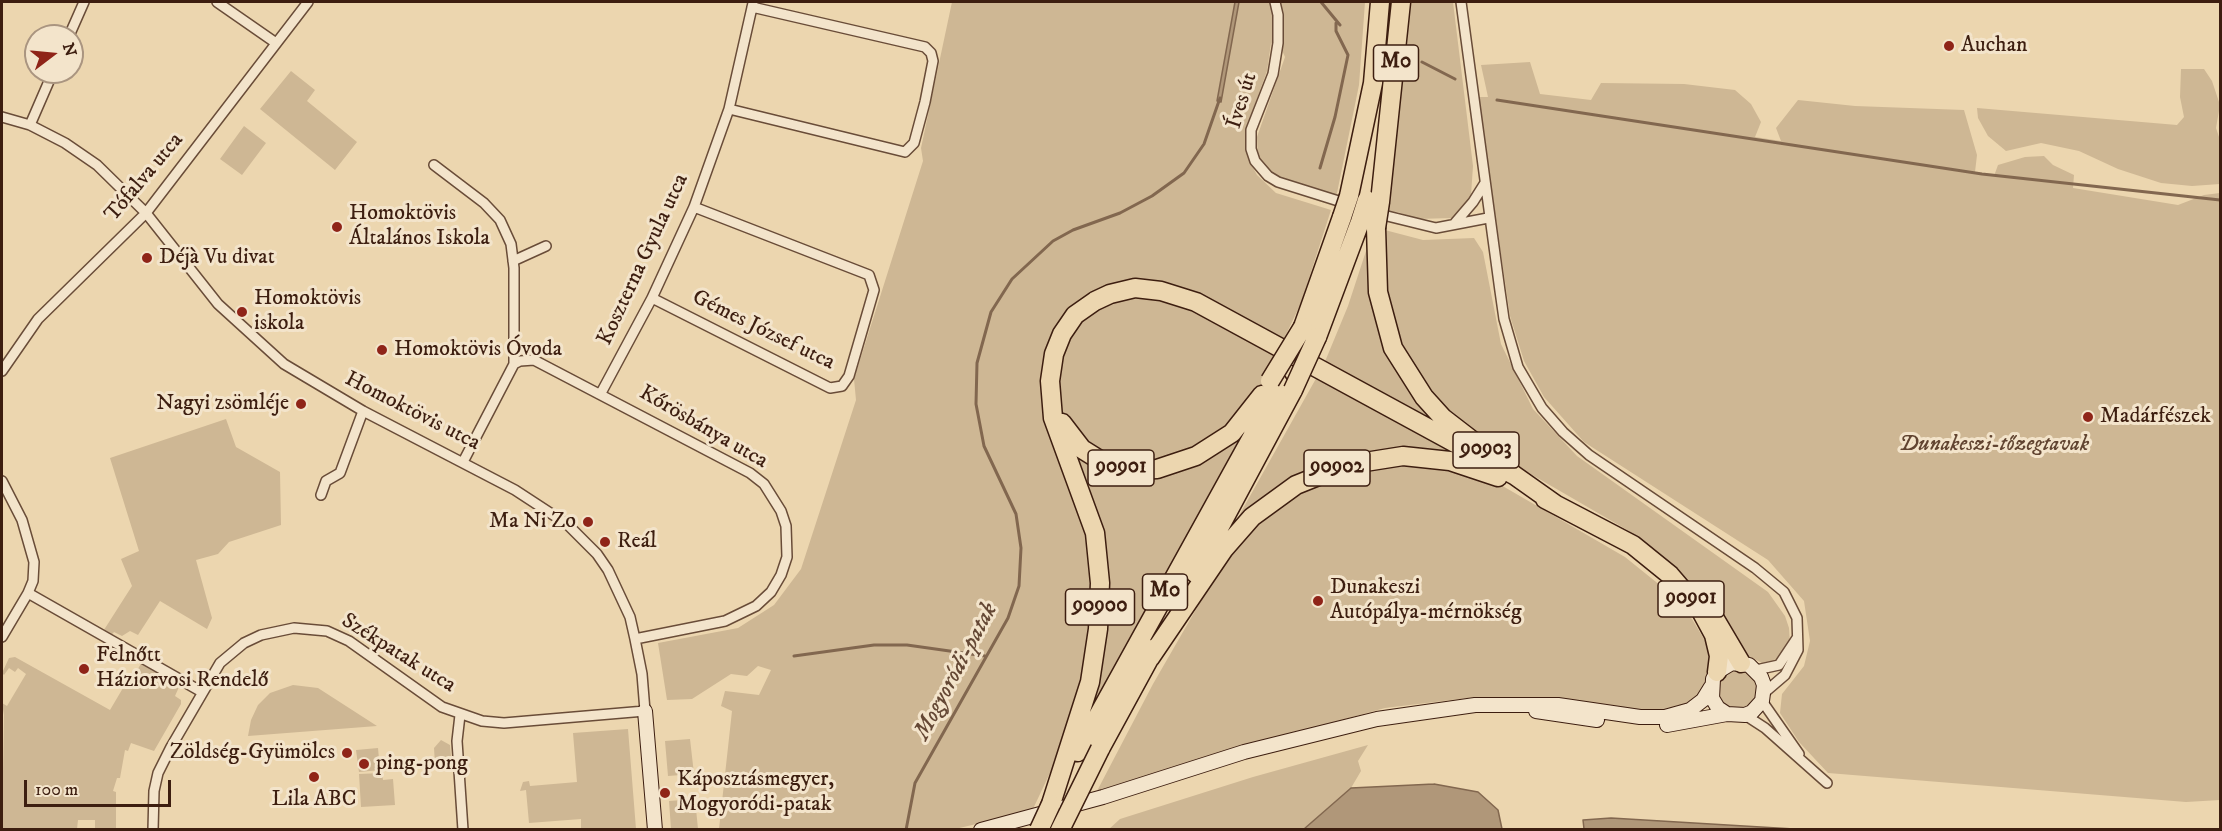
<!DOCTYPE html>
<html>
<head>
<meta charset="utf-8">
<style>
  body { margin:0 }
  #map { position:relative; width:2222px; height:831px; overflow:hidden; background:#ecd6af; font-family:"IM FELL DW Pica",serif }
  canvas { display:block }
  .frame { position:absolute; inset:0; border:3px solid #3d1e10; pointer-events:none }
  .north { position:absolute; left:24px; top:24px; width:60px; height:60px; box-sizing:border-box; background:#f3e4cb; border:2px solid #aa9580; border-radius:50%; rotate:74deg; font-size:16px; font-weight:700; line-height:24px; text-align:center; color:#3d1e10 }
  .north::after { content:''; display:block; margin:auto; width:21px; height:27px; background:#8f2418; clip-path:polygon(50% 0,100% 100%,50% 72%,0 100%) }
  .scale { position:absolute; left:24px; top:780px; width:147px; height:27px; box-sizing:border-box; border:3px solid #3d1e10; border-top:0; padding-left:8px; font-size:18px; line-height:21px; white-space:nowrap; color:#3d1e10; -webkit-text-stroke:4px #f3e4cb; paint-order:stroke }
</style>
</head>
<body>
<div id="map">
<canvas width="2222" height="831"></canvas>
<div class="frame"></div>
<div class="north">N</div>
<div class="scale">100 m</div>
</div>
<script>
const ctx = document.querySelector('canvas').getContext('2d');
ctx.lineJoin = 'round';
function paint(path, color) { ctx.fillStyle = color; ctx.fill(path, 'evenodd'); }
const shape = rows => new Path2D(rows.map(r => 'M' + r).join(''));
function strokePath(path, color, width, dash) { ctx.strokeStyle = color; ctx.lineWidth = width; ctx.lineCap = dash ? 'butt' : 'round'; ctx.setLineDash(dash || []); ctx.stroke(path); }
function label(font, color, halo, rows, align = 'center') {
  ctx.font = font + ' "IM FELL DW Pica",serif'; ctx.lineWidth = 6; ctx.setLineDash([]); ctx.textBaseline = 'middle'; ctx.strokeStyle = halo; ctx.fillStyle = color; for (const [text, x, y, turn = 0] of rows) {
    ctx.save(); ctx.translate(x, y); ctx.rotate((+turn || 0) * Math.PI / 180); ctx.textAlign = isNaN(turn) ? turn : align; if (halo) ctx.strokeText(text, 0, 0); ctx.fillText(text, 0, 0); ctx.restore();
  }
}
paint(shape([
  [952,2,1365,2,1359,85,1337,193,1335,198,1278,180,1258,161,1257,137,1285,57,1281,48,1271,43,1267,71,1247,126,1245,139,1250,162,1257,175,1276,193,1331,210,1301,303,1282,343,1191,295,1106,290,1045,365,1091,535,1096,606,1074,722,1032,811,955,829,719,829,732,711,721,706,725,691,759,695,771,670,758,666,747,676,731,674,692,699,667,700,658,643,738,628,774,605,801,569,856,400,854,379,923,161,921,148],
  [1410,2,1453,2,1473,166,1471,195,1464,208,1453,218,1417,219,1398,212,1384,211,1407,44],
  [1530,62,1540,94,1591,100,1601,83,1684,84,1735,90,1751,104,1761,122,1755,137,1781,141,1776,128,1798,100,1855,106,1964,110,1977,155,1975,172,1994,176,1998,165,2025,157,2044,156,2053,165,2074,175,2073,188,2178,205,2204,195,2220,193,2220,800,2186,802,1828,773,1799,742,1780,713,1782,694,1804,666,1810,641,1804,601,1768,560,1584,442,1544,397,1524,361,1510,316,1478,97,1488,97,1481,65],
  [2181,69,2204,69,2212,81,2220,105,2216,128,2220,140,2220,184,2192,186,2161,183,2118,169,2079,151,2041,143,2006,151,1988,136,1978,118,1977,108,2177,125,2184,117,2180,97],
  [291,71,315,90,307,101,357,142,335,170,260,109],
  [244,126,266,143,242,175,220,159],
  [1381,229,1423,240,1474,238,1483,252,1501,344,1533,409,1577,456,1768,592,1785,616,1789,628,1790,643,1779,659,1773,664,1764,664,1746,655,1700,593,1654,550,1629,531,1491,451,1468,435,1426,396,1385,312],
  [1367,248,1375,315,1454,434,1324,364,1348,306],
  [1144,296,1187,306,1280,354,1241,417,1207,444,1150,465,1108,459,1071,429,1060,411,1057,396,1062,350,1079,321,1121,298],
  [1318,375,1473,459,1343,459,1227,537],
  [226,419,236,447,280,472,281,525,229,542,218,554,196,560,212,618,207,629,160,601,138,635,130,631,122,636,114,632,110,637,102,633,132,586,121,559,139,551,110,458],
  [1248,424,1094,704,1092,703,1106,604,1072,446,1135,476],
  [1402,463,1430,465,1494,481,1625,557,1666,590,1692,619,1704,639,1711,652,1712,663,1704,691,1690,705,1660,713,1559,701,1476,697,1385,708,1242,747,1097,791,1153,684,1206,592,1234,547,1251,526,1284,499,1347,472],
  [15,657,110,710,133,671,136,672,142,662,179,687,175,696,181,700,181,704,154,751,131,743,128,751,125,750,120,778,117,778,113,791,116,792,116,829,95,829,95,820,78,820,77,829,2,829,4,715,2,703,7,706,26,674,18,668,15,672,9,668,4,675,2,673,9,658],
  '1718 689a20 20 0 1 1 40 0a20 20 0 1 1-40 0Z',
  [293,685,318,688,377,726,248,736,251,720,258,705,270,693],
  [628,729,636,829,581,829,581,819,529,823,526,790,520,791,523,782,529,781,530,786,577,782,573,733],
  [690,739,694,774,668,776,665,741],
  [441,740,450,745,451,756,444,757,444,763,435,764,434,748],
  [1368,745,1358,761,1361,771,1351,788,1304,829,1108,830,1120,819,1253,777],
  [378,748,380,770,359,772,356,750],
  [382,773,383,780,393,779,395,805,361,807,359,774],
  [695,799,698,829,671,829,669,801]
]), '#ceb794');
const water = shape([
  [1235,2,1239,2,1221,102,1217,101,1235,2],
  [1434,784,1478,792,1498,810,1502,829,1304,829,1351,788,1434,784],
  [1611,818,1794,829,1584,829,1583,820,1611,818]
]);
paint(water, '#b09779');
strokePath(water, '#82674f', 1.5);
strokePath(shape([
  [1321,2,1340,25],
  [1422,62,1455,79],
  [1497,100,1982,174,2220,200],
  [1320,168,1335,117,1348,55,1336,31,1336,23],
  [794,656,874,645,907,645,985,656],
  [906,830,915,783,1008,618,1019,586,1021,548,1016,514,984,446,976,404,977,363,991,312,1012,279,1053,241,1073,230,1120,213,1152,196,1184,173,1204,144,1220,98]
]), '#82674f', 3);
const street = shape([
  [217,2,276,43],
  [1275,2,1278,15,1278,43,1273,74,1251,130,1251,149,1255,161,1268,176,1278,182,1348,204],
  [1461,2,1500,291,1504,319,1518,367,1542,408,1563,432,1589,455,1755,568,1784,592,1797,618,1798,650,1785,675,1764,693],
  [69,36,84,2],
  [729,109,905,152,914,143,925,102,933,61,931,53,925,47,752,7],
  [2,117,30,125,65,143,97,165,146,213,218,304,284,364,363,411,515,490,567,524,597,554,608,570,630,617,635,639,642,674,645,711,504,723,482,721,442,707,349,641,327,631,294,628,261,635,244,643,220,663,171,747,158,773,154,791,153,830],
  [30,125,53,72],
  [434,165,484,203,500,220,511,244,514,268,514,364,463,462],
  [1375,213,1436,228,1488,218],
  [1455,223,1473,202,1485,183],
  [513,261,546,246],
  [652,298,830,388,842,386,849,376,874,290,869,275,694,207],
  [514,364,520,361,534,360,750,473,764,484,781,511,786,526,787,557,781,575,771,592,756,606,725,621,635,639],
  [2,371,38,319,146,213,308,2],
  [601,393,652,298,694,207,729,109,753,3],
  [2,481,22,520,34,562,33,581,28,593,2,637],
  [321,495,326,481,340,473,363,411],
  [28,593,202,692],
  [1756,670,1779,665,1797,638],
  [1762,701,1799,754],
  [460,715,457,741,463,830],
  [1745,715,1765,728,1827,783]
]);
const secondary = shape([
  [645,711,655,830],
  [1536,711,1597,720],
  [1667,725,1727,714,1745,715,1752,712,1762,701,1764,685,1761,677,1749,665,1732,663,1717,672,1713,679,1712,698,1718,708,1727,714],
  [981,830,1103,797,1244,752,1377,719,1475,705,1558,705,1640,717,1665,717,1690,710,1703,700,1711,687]
]);
const highway = shape([
  [1349,196,1373,83,1380,2],
  [1380,202,1401,2],
  [1376,228,1378,292,1393,348,1424,397,1443,418,1478,445],
  [1303,327,1342,217],
  [1317,337,1360,222],
  [1062,423,1082,449,1106,464,1134,470,1157,469,1196,456,1232,433,1262,395],
  [1545,499,1633,545,1670,575,1701,611,1714,635,1719,656,1717,672],
  [1195,573,1293,390],
  [1715,619,1741,663],
  [1150,658,1224,549,1252,517,1296,485,1346,465,1403,456,1450,461,1498,477],
  [1100,749,1155,648],
  [1078,752,1252,437,1278,383],
  [1051,804,1090,682,1098,629,1100,583,1095,533,1053,418,1050,381,1054,354,1062,334,1075,315,1095,301,1110,294,1135,288,1161,291,1196,302,1514,475,1555,504]
]);
strokePath(street, '#694c38', 12);
strokePath(secondary, '#3d1e10', 16);
strokePath(highway, '#3d1e10', 21);
strokePath(street, '#f3e4cb', 9);
strokePath(secondary, '#f3e4cb', 14);
strokePath(highway, '#ecd6af', 18);
const highwayBridge = shape([
  [1342,217,1349,196],
  [1360,222,1367,200],
  [1376,228,1380,202],
  [1270,381,1303,327],
  [1293,390,1317,337],
  [1039,830,1051,804],
  [1060,830,1100,749]
]);
strokePath(highwayBridge, '#3d1e10', 21, []);
strokePath(highwayBridge, '#ecd6af', 18);
for (const [x, y, r, color] of [
  [1949,46,6,"#8f2418"],
  [337,227,6,"#8f2418"],
  [147,258,6,"#8f2418"],
  [242,312,6,"#8f2418"],
  [382,350,6,"#8f2418"],
  [301,404,6,"#8f2418"],
  [2088,417,6,"#8f2418"],
  [588,522,6,"#8f2418"],
  [605,542,6,"#8f2418"],
  [1318,601,6,"#8f2418"],
  [84,669,6,"#8f2418"],
  [347,753,6,"#8f2418"],
  [364,764,6,"#8f2418"],
  [314,777,6,"#8f2418"],
  [665,793,6,"#8f2418"]
]) { const dot = new Path2D(); dot.arc(x, y, r, 0, 2 * Math.PI); ctx.fillStyle = color; ctx.fill(dot); strokePath(dot, '#f3e4cb', 2); }
for (const [x, y, w] of [
  [1396,63,45],
  [1486,450,66],
  [1121,468,66],
  [1337,468,66],
  [1165,592,45],
  [1691,599,66],
  [1100,607,69]
]) { const box = new Path2D(); box.roundRect(x - w / 2, y - 18, w, 36, 4.5); ctx.fillStyle = '#f3e4cb'; ctx.fill(box); strokePath(box, '#3d1e10', 1.5); }
label('bold 21px', '#3d1e10', null, [
  ["M0",1396,63],
  ["90903",1486,450],
  ["90901",1121,468],
  ["90902",1337,468],
  ["M0",1165,592],
  ["90901",1691,599],
  ["90900",1100,607]
]);
label('22px', '#3d1e10', '#f3e4cb', [
  ["Auchan",1961,46],
  ["Homoktövis",349,214],
  ["Általános Iskola",349,239],
  ["Déjà Vu divat",159,258],
  ["Homoktövis",254,299],
  ["iskola",254,324],
  ["Homoktövis Óvoda",394,350],
  ["Nagyi zsömléje",289,404,"right"],
  ["Madárfészek",2100,417],
  ["Ma Ni Zo",576,522,"right"],
  ["Reál",617,542],
  ["Dunakeszi",1330,588],
  ["Autópálya-mérnökség",1330,613],
  ["Felnőtt",96,656],
  ["Háziorvosi Rendelő",96,681],
  ["Zöldség-Gyümölcs",335,753,"right"],
  ["ping-pong",376,764],
  ["Káposztásmegyer,",677,780],
  ["Mogyoródi-patak",677,805],
  ["Lila ABC",314,800,"center"]
], 'left');
label('22px', '#3d1e10', '#f3e4cb', [
  ["Íves út",1243,101,-73],
  ["Tófalva utca",145,178,-50],
  ["Koszterna Gyula utca",644,260,-65],
  ["Gémes József utca",763,331,26],
  ["Homoktövis utca",412,412,27],
  ["Kőrösbánya utca",703,428,30],
  ["Székpatak utca",398,654,32]
]);
label('italic 22px', '#614431', '#f3e4cb', [
  ["Dunakeszi-tőzegtavak",1994,445]
]);
label('italic 24px', '#654835', '#f3e4cb', [
  ["Mogyoródi-patak",957,672,-62]
]);
</script>
</body>
</html>
